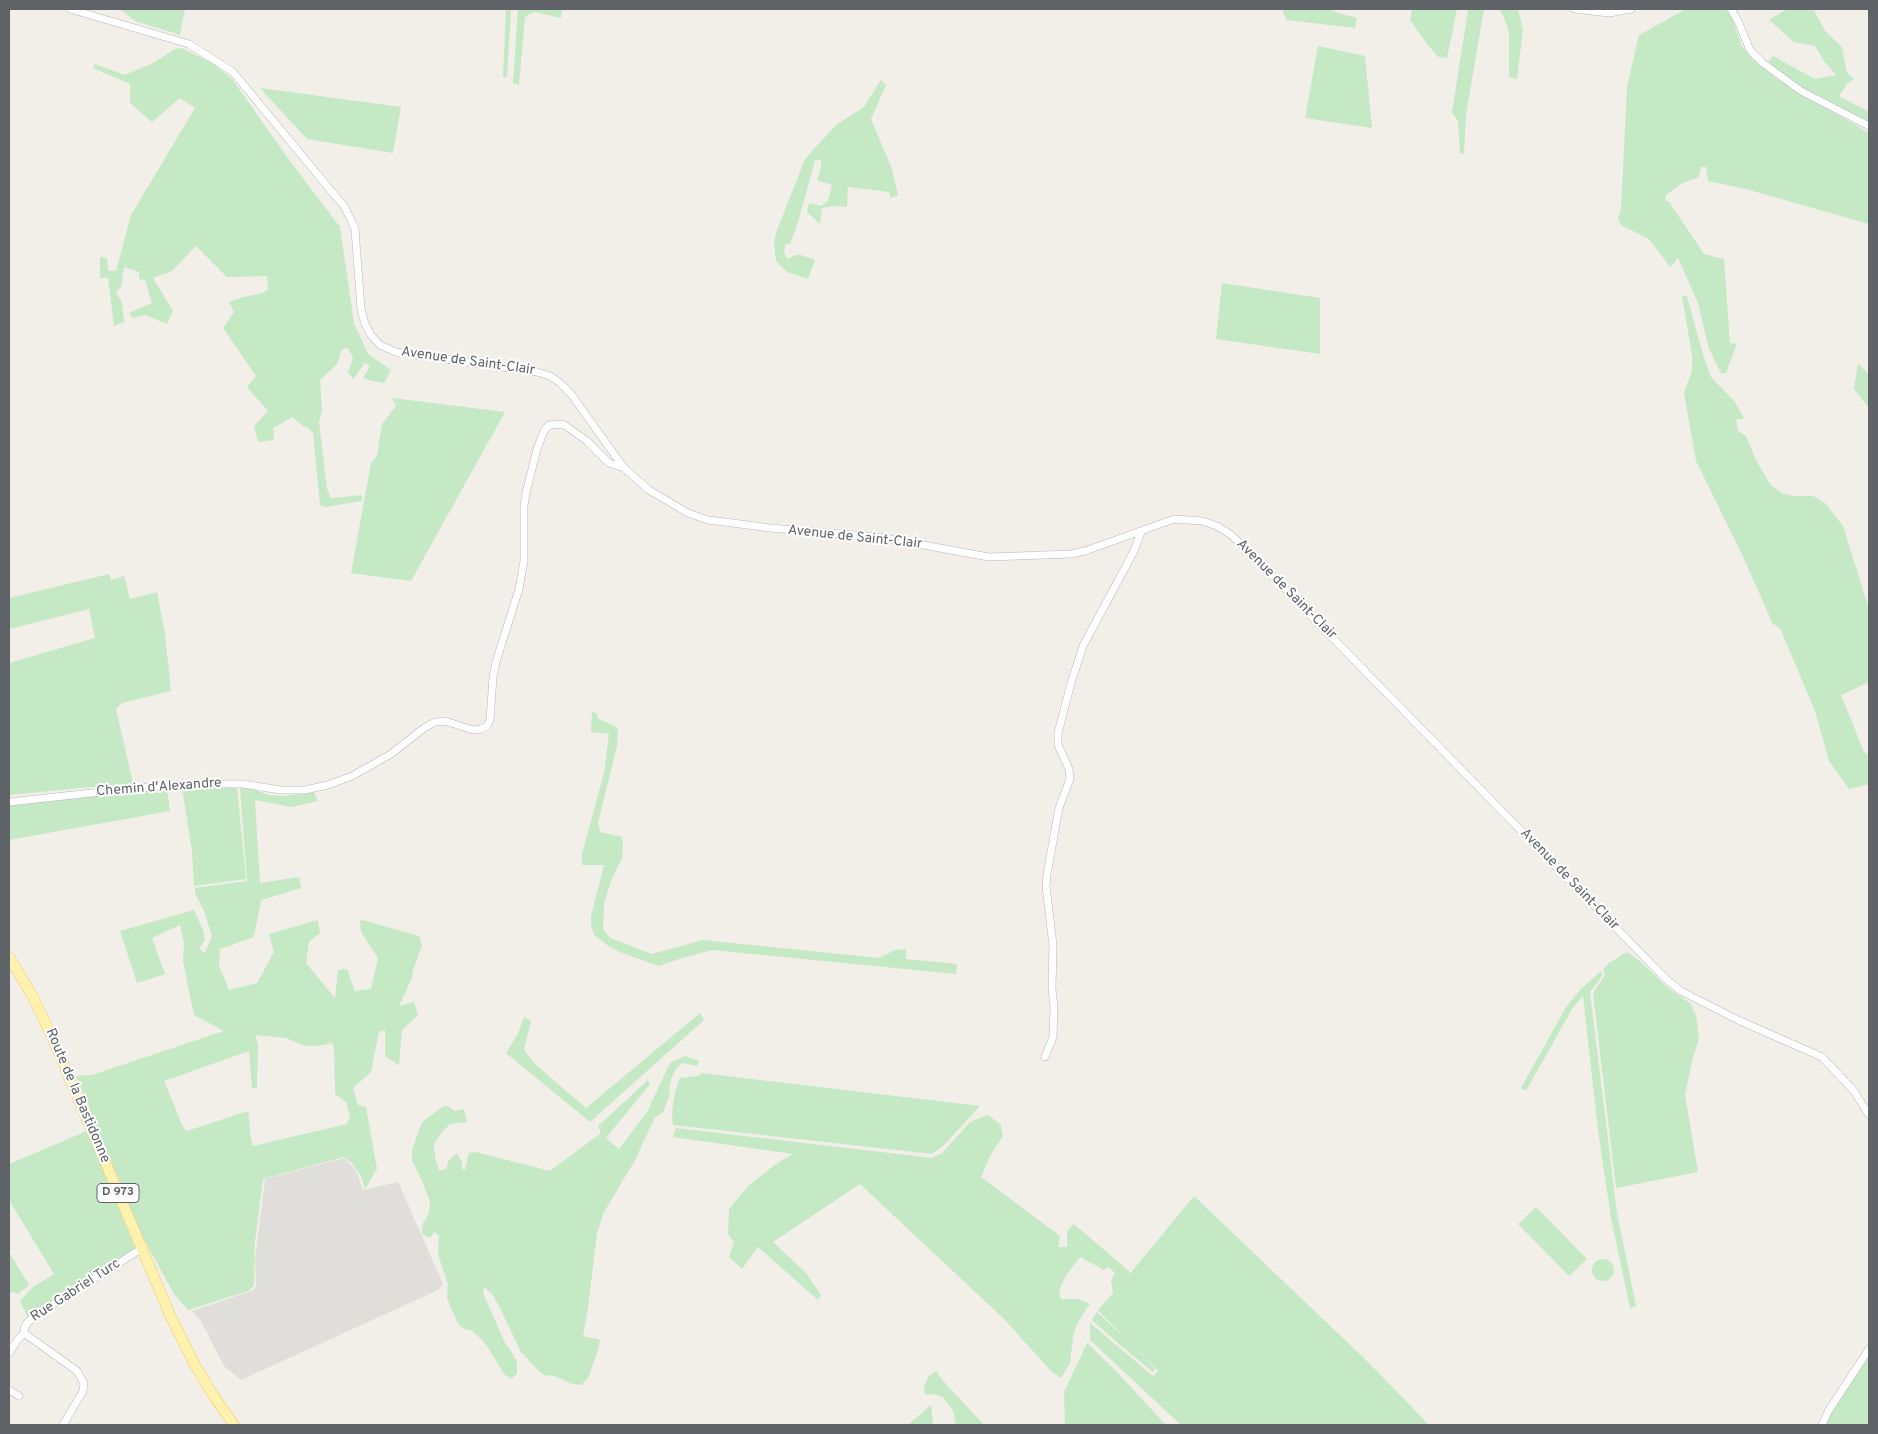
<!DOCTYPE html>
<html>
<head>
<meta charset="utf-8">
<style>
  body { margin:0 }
  #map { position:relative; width:1878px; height:1434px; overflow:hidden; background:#f1efe8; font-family:Overpass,sans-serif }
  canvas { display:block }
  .frame { position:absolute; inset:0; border:10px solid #5f6368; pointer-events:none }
</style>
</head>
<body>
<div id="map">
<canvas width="1878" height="1434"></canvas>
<div class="frame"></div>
</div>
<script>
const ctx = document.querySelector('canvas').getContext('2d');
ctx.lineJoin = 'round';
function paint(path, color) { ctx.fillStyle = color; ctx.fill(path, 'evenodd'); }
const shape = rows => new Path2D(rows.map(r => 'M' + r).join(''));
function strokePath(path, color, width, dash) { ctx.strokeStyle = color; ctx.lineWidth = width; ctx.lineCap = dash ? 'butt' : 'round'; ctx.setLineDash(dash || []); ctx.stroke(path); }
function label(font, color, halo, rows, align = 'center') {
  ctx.font = font + ' Overpass,sans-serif'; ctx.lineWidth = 4; ctx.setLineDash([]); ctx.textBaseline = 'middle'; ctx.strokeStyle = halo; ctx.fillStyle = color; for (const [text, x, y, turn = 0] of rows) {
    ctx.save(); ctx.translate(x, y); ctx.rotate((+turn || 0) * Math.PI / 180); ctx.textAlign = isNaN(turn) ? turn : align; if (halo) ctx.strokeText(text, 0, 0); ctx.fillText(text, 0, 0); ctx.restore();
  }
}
paint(shape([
  [344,1158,356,1170,363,1190,398,1182,443,1284,438,1290,241,1380,224,1366,201,1321,192,1311,254,1290,256,1286,255,1260,265,1179]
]), '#e0deda');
paint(shape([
  [116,9,185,9,180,35,135,21,124,12],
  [506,9,511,9,507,77,503,77],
  [518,9,562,9,561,18,534,12,525,17,519,85,513,83],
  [1283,9,1329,9,1341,14,1357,18,1355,28,1287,20,1283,12],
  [1412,9,1457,9,1447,58,1438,57,1427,44,1410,20],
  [1465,9,1484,9,1466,114,1464,154,1460,153,1458,121,1452,112,1468,10],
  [1499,9,1518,9,1523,30,1517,79,1509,77,1509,32,1503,15],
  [1686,9,1724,9,1730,13,1742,46,1752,59,1777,79,1869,133,1869,224,1746,189,1708,181,1706,167,1701,167,1699,177,1682,183,1666,195,1665,200,1669,202,1704,254,1724,259,1730,343,1737,344,1726,373,1721,373,1709,349,1698,303,1678,258,1670,267,1649,239,1621,225,1618,218,1621,209,1627,87,1639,35],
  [1787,9,1813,9,1826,32,1842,47,1847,73,1854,79,1847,84,1839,96,1869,112,1869,122,1803,88,1768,62,1773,56,1815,79,1836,75,1824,61,1815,46,1794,42,1769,20],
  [1318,46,1365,56,1372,128,1305,118],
  [182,48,212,63,232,79,290,161,340,227,354,323,368,354,391,370,384,383,372,381,363,378,370,366,365,363,353,379,348,372,353,358,348,348,342,349,337,364,320,380,322,410,319,422,327,489,331,498,362,495,362,501,325,507,320,505,313,433,308,428,303,426,292,417,273,428,274,440,258,442,254,426,268,411,247,387,256,376,223,328,234,312,229,302,243,297,260,294,268,290,267,276,227,277,196,246,172,271,153,278,173,311,167,324,145,315,132,318,129,313,152,303,145,280,139,279,139,272,124,267,121,287,116,292,122,303,124,322,114,326,108,278,100,278,100,257,107,258,108,271,116,271,131,215,195,108,180,98,152,122,130,103,130,84,93,68,95,64,125,75,155,62,175,49],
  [881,80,886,85,871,119,892,169,898,195,891,198,889,192,848,187,847,207,835,206,822,208,820,224,807,212,809,203,821,206,828,201,832,185,817,180,821,168,821,160,815,160,799,219,790,244,785,244,784,253,788,259,795,255,801,255,815,260,808,279,787,272,776,261,774,245,776,233,805,159,836,125,864,107],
  [260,88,401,107,393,153,307,139],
  [1222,283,1320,298,1320,354,1216,339],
  [1682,296,1687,296,1704,358,1711,377,1735,402,1744,418,1736,420,1738,431,1746,436,1756,460,1770,484,1781,493,1794,496,1813,496,1825,503,1843,526,1869,609,1869,682,1841,695,1864,752,1869,755,1869,784,1849,789,1829,761,1815,711,1780,628,1773,624,1740,550,1696,461,1684,393,1692,371,1692,355],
  [1858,363,1869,374,1869,408,1854,389],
  [392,398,505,412,411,581,351,573,371,463,377,456,382,424,396,406],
  [109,574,111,580,124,576,130,599,157,592,165,634,171,691,122,703,116,709,133,783,9,795,9,663,95,638,89,609,9,629,9,598],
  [592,712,596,713,599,719,618,728,617,746,598,823,600,832,622,837,623,846,622,858,611,881,604,903,603,929,610,938,652,954,703,940,879,958,895,950,906,949,906,959,957,964,956,974,712,950,679,959,659,966,622,953,607,945,594,935,591,925,591,916,604,865,582,865,582,854,604,773,609,734,591,732],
  [167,787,170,811,9,840,9,806],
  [237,787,246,879,194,886,192,851,182,788],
  [240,788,252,789,269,795,283,796,314,792,318,801,291,807,255,800,260,883,299,877,301,888,261,900,254,937,220,949,219,966,229,990,257,983,274,952,269,934,318,920,320,933,309,942,306,963,335,998,338,970,347,969,355,991,371,989,378,958,361,932,360,920,366,921,419,936,422,945,413,970,412,978,399,1006,414,1002,418,1015,402,1030,399,1065,385,1056,385,1030,379,1032,371,1072,353,1088,358,1105,366,1107,377,1169,365,1189,361,1176,352,1163,344,1157,263,1179,255,1241,254,1286,248,1291,188,1310,174,1294,142,1236,76,1076,92,1075,224,1031,194,1015,183,961,184,944,180,925,152,938,165,974,137,983,120,931,194,910,203,930,205,940,199,949,205,953,212,936,204,911,195,893,195,888,247,881],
  [255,1035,286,1038,306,1046,318,1046,332,1043,334,1049,335,1094,346,1102,350,1116,347,1124,253,1146,251,1139,248,1111,187,1131,183,1127,164,1081,249,1051,252,1088,257,1088,258,1044],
  [1627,952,1642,963,1667,987,1690,1003,1696,1015,1699,1039,1693,1057,1685,1095,1698,1172,1616,1188,1593,993,1605,975,1603,970,1609,963],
  [1601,971,1603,975,1590,992,1617,1213,1636,1306,1630,1308,1611,1218,1598,1130,1583,996,1572,1009,1526,1091,1521,1088,1566,1007,1580,990],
  [700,1013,704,1020,590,1122,506,1053,518,1034,524,1017,531,1021,524,1050,536,1065,586,1108],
  [685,1056,699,1061,697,1066,682,1063,676,1069,672,1077,669,1088,670,1094,663,1112,655,1117,634,1162,604,1212,597,1233,588,1308,583,1336,600,1340,597,1353,588,1378,581,1385,572,1384,552,1375,546,1376,539,1371,521,1352,499,1306,493,1295,484,1287,483,1293,505,1343,513,1354,517,1363,517,1374,511,1379,504,1374,487,1346,479,1337,471,1330,464,1329,458,1324,447,1298,448,1285,438,1254,439,1236,434,1232,430,1238,422,1234,423,1223,429,1213,430,1202,423,1183,412,1160,412,1150,422,1122,445,1105,455,1111,464,1109,467,1122,450,1124,441,1133,434,1144,435,1157,439,1171,446,1169,449,1160,457,1153,462,1162,462,1169,465,1170,469,1153,476,1152,550,1171,601,1133,598,1126,648,1080,650,1084,606,1138,619,1149,647,1112,670,1063],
  [701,1073,980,1106,943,1146,932,1154,673,1125,672,1112,675,1092,680,1078,698,1076],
  [988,1115,1001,1125,1003,1136,991,1154,981,1177,1060,1236,1058,1247,1067,1247,1067,1231,1074,1224,1130,1272,1128,1276,1194,1196,1369,1363,1429,1425,1181,1425,1090,1340,1090,1323,1153,1376,1158,1371,1136,1348,1155,1369,1153,1372,1120,1345,1092,1320,1097,1312,1126,1339,1098,1310,1113,1293,1111,1280,1115,1273,1109,1267,1104,1270,1080,1257,1065,1277,1059,1291,1061,1299,1078,1299,1090,1304,1078,1322,1073,1336,1070,1363,1061,1378,1052,1372,1004,1319,860,1184,773,1242,806,1273,821,1295,818,1300,758,1247,742,1269,729,1257,734,1242,728,1234,729,1209,748,1186,776,1164,793,1154,673,1137,676,1128,932,1158,942,1153,970,1122],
  [87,1131,135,1248,29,1320,20,1301,33,1287,54,1274,9,1200,9,1164],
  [1536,1207,1587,1259,1569,1276,1518,1224],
  [9,1252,29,1285,18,1294,13,1292,9,1294],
  '1592 1270a11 11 0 1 1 22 0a11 11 0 1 1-22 0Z',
  [1087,1343,1116,1371,1166,1425,1065,1425,1064,1392],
  [1869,1357,1869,1425,1825,1425,1834,1407],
  [936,1371,945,1383,984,1425,956,1425,953,1411,944,1398,935,1394,925,1395,924,1387,928,1377],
  [931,1405,933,1425,908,1425]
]), '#c5e8c5');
const minor = shape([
  [70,9,189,44,233,72,332,192,344,206,351,220,355,229,361,309,365,324,371,335,380,345,396,352,537,372,550,376,560,383,571,394,624,468,649,490,688,513,708,520,725,522,770,528,879,537,989,557,1071,554,1085,551,1174,519,1202,521,1217,526,1230,534,1256,558,1317,622,1666,979,1681,991,1738,1020,1822,1057,1854,1091,1869,1115],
  [1575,9,1609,13,1631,9],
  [1731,9,1738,21,1750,50,1763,63,1801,91,1869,126],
  [9,802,175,784,243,784,280,790,305,790,328,785,352,776,391,754,424,728,435,722,445,721,473,730,481,729,487,726,490,720,493,677,496,662,519,589,524,561,524,506,526,493,537,449,544,431,549,425,563,424,587,441,609,463,624,468],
  [1045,1057,1053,1037,1054,1008,1052,988,1053,945,1046,886,1047,874,1059,808,1070,779,1069,769,1058,745,1058,733,1071,683,1083,646,1134,551,1141,532],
  [9,1353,18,1339,24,1334],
  [9,1390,19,1396],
  [63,1425,83,1391,84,1383,77,1371,24,1333,24,1329,27,1323,35,1316,141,1249],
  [1822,1425,1829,1410,1869,1349]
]);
const primary = shape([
  [9,957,33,997,53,1039,170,1315,195,1365,213,1395,234,1425]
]);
strokePath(minor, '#b5b8bc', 8);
strokePath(primary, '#f2c960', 11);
strokePath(minor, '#fff', 7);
strokePath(primary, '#fff2af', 10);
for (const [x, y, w] of [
  [118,1193,42]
]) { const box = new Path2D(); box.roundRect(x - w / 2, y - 9.5, w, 19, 4); ctx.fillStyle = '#fff'; ctx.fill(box); strokePath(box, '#5f6368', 1); }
label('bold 12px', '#5f6368', null, [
  ["D 973",118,1193]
]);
label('14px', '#5f6368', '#fff', [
  ["Avenue de Saint-Clair",468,362,8],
  ["Avenue de Saint-Clair",855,538,6],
  ["Avenue de Saint-Clair",1286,590,45],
  ["Chemin d'Alexandre",159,788,-4],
  ["Avenue de Saint-Clair",1569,880,46],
  ["Route de la Bastidonne",77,1096,67],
  ["Rue Gabriel Turc",76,1291,-33]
]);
</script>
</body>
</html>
